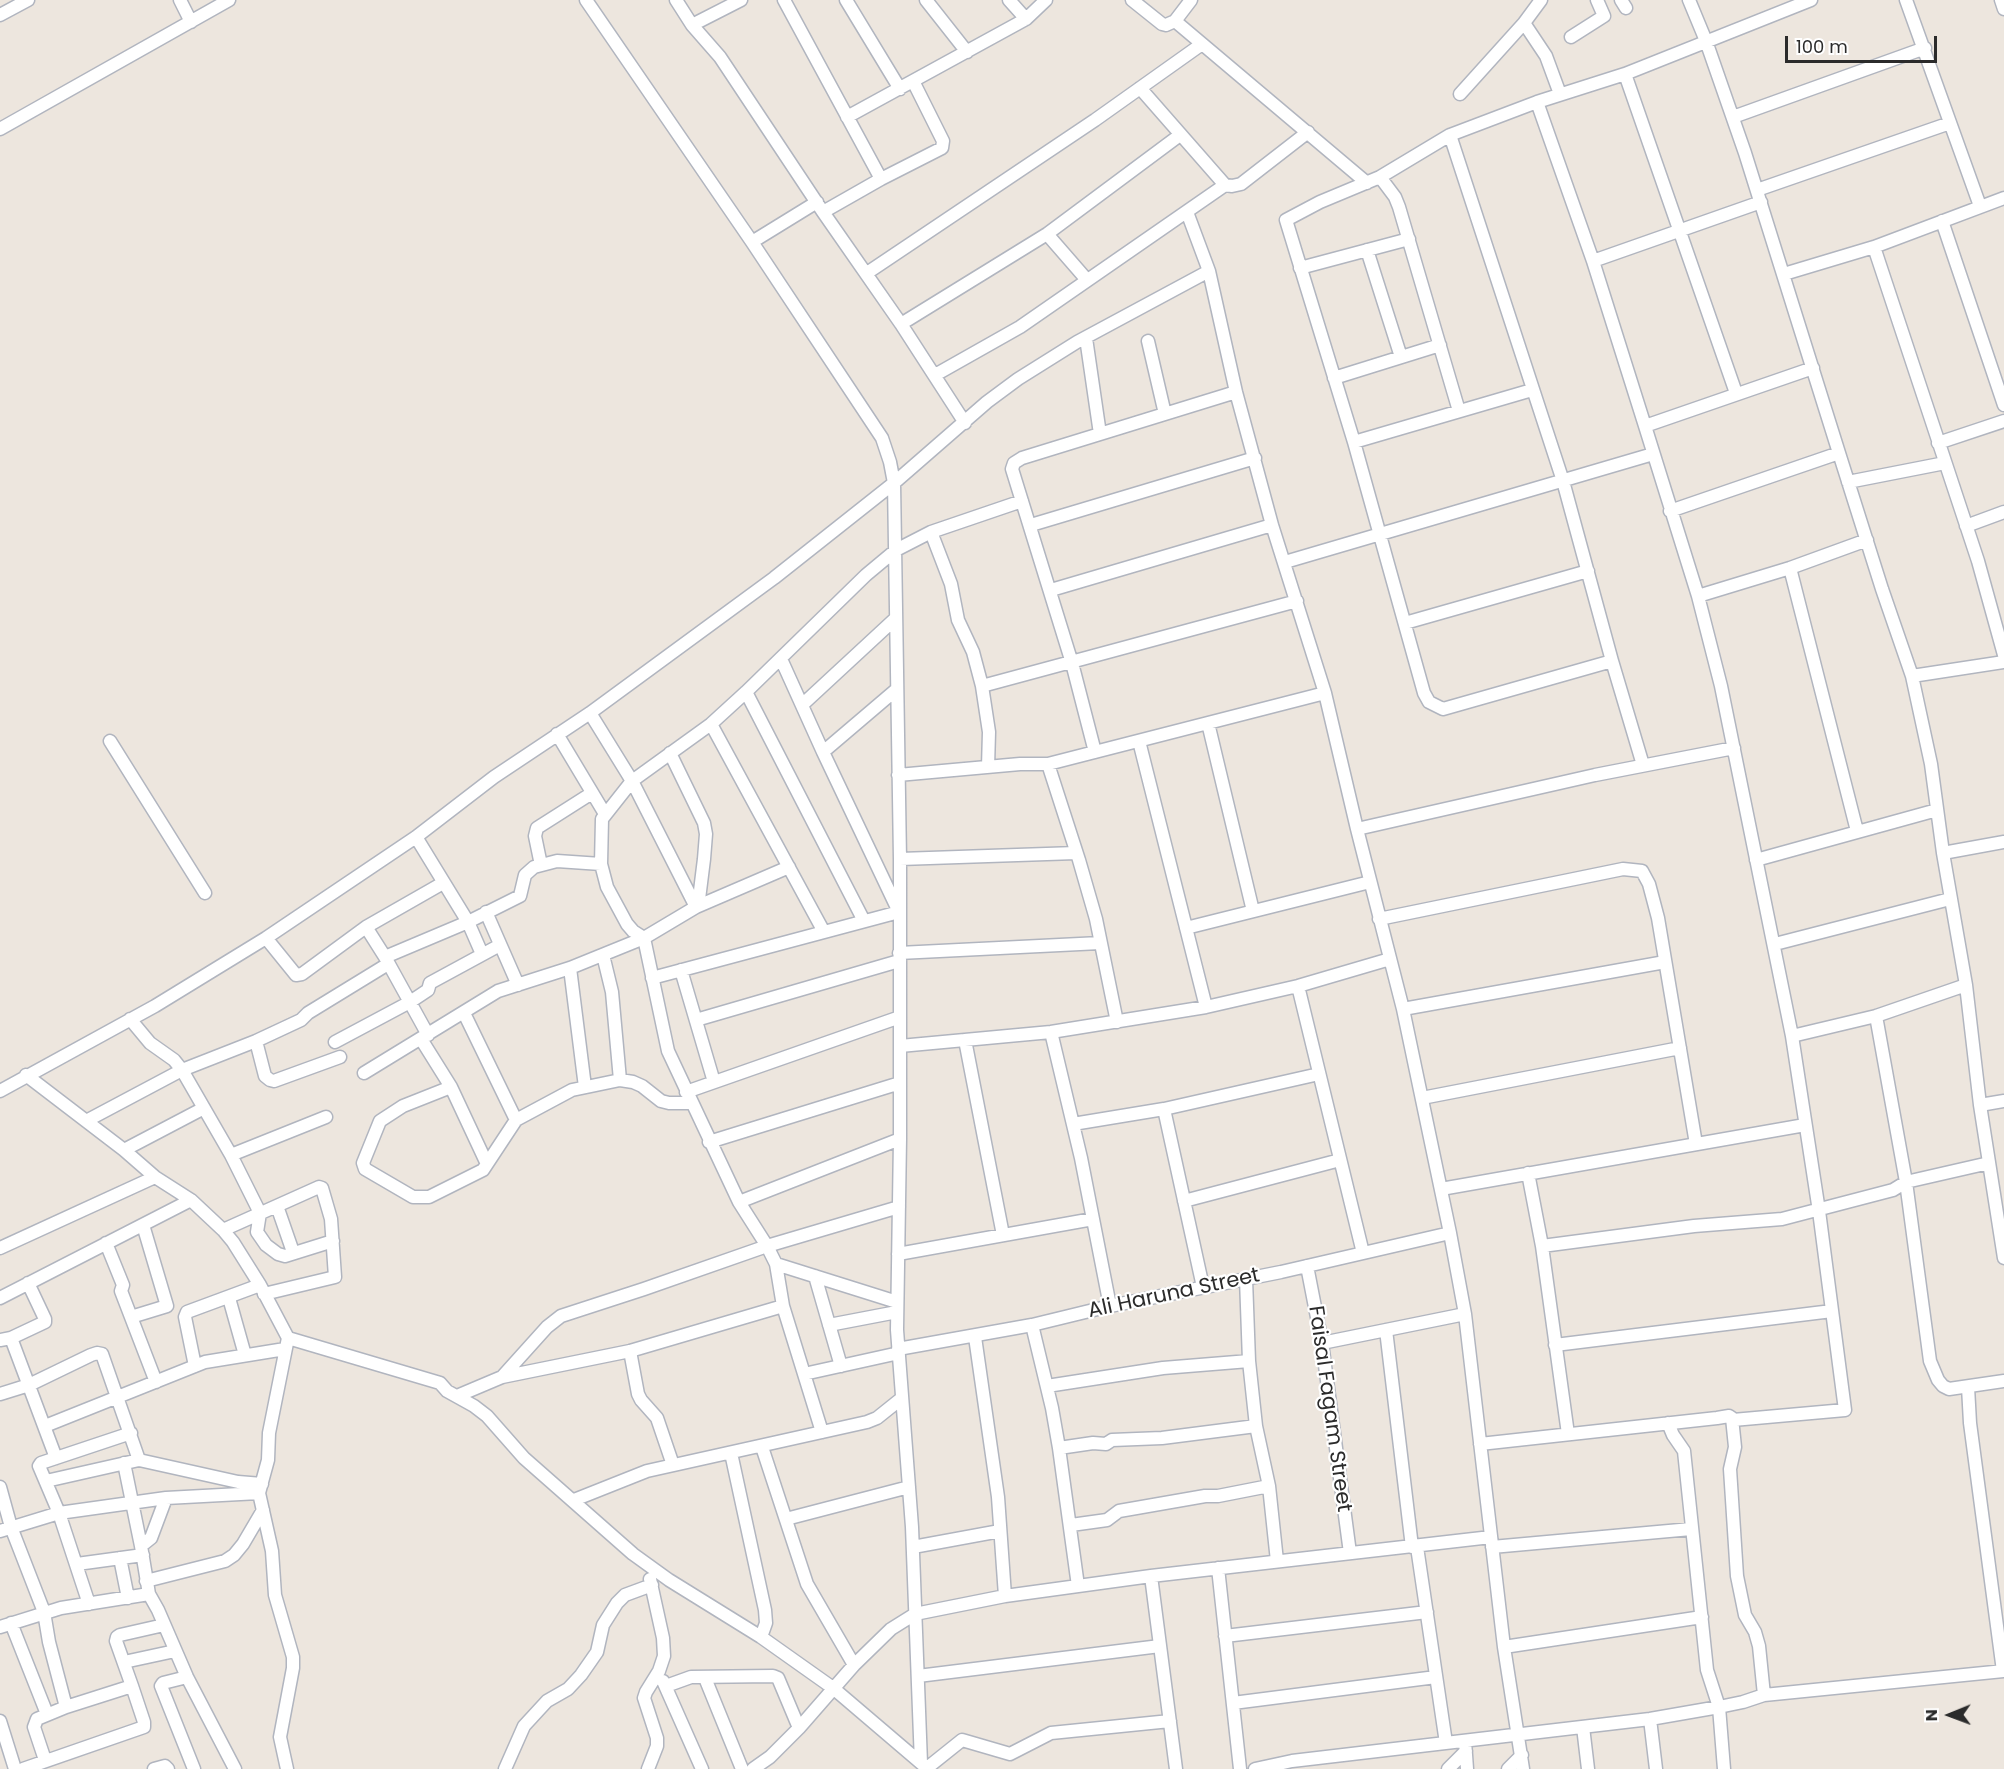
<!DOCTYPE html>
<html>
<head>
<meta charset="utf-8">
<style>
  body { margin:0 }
  #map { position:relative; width:2004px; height:1769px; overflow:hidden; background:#ede6de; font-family:Poppins,sans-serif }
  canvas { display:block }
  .north { position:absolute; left:1920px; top:1685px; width:60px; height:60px; -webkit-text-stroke:4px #fff; paint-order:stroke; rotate:269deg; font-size:16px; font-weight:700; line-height:24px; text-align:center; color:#2b2b2b }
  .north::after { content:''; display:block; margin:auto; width:21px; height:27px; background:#2b2b2b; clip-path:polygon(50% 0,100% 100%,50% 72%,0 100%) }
  .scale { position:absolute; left:1785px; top:36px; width:152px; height:27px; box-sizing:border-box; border:3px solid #2b2b2b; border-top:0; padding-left:8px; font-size:18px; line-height:21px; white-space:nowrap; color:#2b2b2b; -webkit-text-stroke:4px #fff; paint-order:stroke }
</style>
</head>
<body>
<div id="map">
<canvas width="2004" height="1769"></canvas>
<div class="north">N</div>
<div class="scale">100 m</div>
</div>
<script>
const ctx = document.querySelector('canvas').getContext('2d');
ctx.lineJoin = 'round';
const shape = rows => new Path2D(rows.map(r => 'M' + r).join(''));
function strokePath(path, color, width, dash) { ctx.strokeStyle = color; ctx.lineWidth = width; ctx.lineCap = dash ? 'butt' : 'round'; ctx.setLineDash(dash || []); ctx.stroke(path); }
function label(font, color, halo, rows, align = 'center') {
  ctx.font = font + ' Poppins,sans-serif'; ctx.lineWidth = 4.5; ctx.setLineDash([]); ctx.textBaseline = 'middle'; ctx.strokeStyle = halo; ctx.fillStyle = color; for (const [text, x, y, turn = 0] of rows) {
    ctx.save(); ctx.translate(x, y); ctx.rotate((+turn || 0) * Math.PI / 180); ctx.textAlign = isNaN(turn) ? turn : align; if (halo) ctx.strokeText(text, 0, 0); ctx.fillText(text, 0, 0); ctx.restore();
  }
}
const minor = shape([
  [180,0,191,22],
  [586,0,752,242,882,438,890,462,894,483,900,859,900,1139,897,1330,912,1527,921,1763],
  [676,0,692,25,720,57,823,212,901,324,965,423],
  [784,0,881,179],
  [846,0,900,89],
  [926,0,967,52],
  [1009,0,1026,19],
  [1132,0,1162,24,1166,25,1175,21,1191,0],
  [1621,0,1626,8],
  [1689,0,1706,41,1745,153,1839,453,1882,589,1912,676,1931,764,1943,853,1966,985,1980,1105,2004,1258],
  [1906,0,1980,206],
  [2001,0,2004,9],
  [0,15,28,0],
  [1175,21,1367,183],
  [1524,23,1546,56,1560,94],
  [692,25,741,0],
  [1571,37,1604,16,1597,0],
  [1625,74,1736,393],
  [1140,88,1225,185],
  [1460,94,1524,23,1541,0],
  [1537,102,1593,261,1645,426,1698,596,1721,686,1792,1036,1819,1211,1845,1410,1733,1420],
  [847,117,1026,19,1046,0],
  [1733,117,1925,48],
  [0,129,229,0],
  [1450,135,1563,481,1612,661,1643,765],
  [1380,177,1395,197,1399,207,1459,411],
  [1757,190,1950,123],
  [823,212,881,179,942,148,943,141,913,81],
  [1187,212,1209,271,1236,392,1272,525,1325,693,1357,829,1403,1009,1450,1233,1465,1314,1504,1647,1523,1769],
  [1942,221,2004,405],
  [1047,234,1087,280],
  [752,242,817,202],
  [1874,247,1978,561,2004,655],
  [1367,250,1401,357],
  [1593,261,1761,202],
  [1300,268,1409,239],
  [867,273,1095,120,1202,44],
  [1784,274,1874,247,2004,198],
  [901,324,1047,234,1180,135],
  [1086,338,1100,434],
  [1148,341,1165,414],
  [935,375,1020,327,1225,185,1232,186,1241,184,1308,132],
  [1334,378,1440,345],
  [1645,426,1813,368],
  [1354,442,1532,390],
  [1938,443,2004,421],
  [1848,482,1945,463],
  [1670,511,1839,453],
  [1031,525,1255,458],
  [1966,526,2004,512],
  [931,532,951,584,958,620,973,652,982,686,989,732,988,767],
  [1285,562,1653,454],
  [1790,568,1857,831],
  [1051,590,1272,525],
  [1698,596,1790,568,1867,540],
  [1405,623,1588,571],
  [781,659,823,752],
  [1612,661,1443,709,1429,702,1424,693,1354,442,1286,220,1320,202,1380,177,1450,135,1537,102,1625,74,1811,0],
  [1912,676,2004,662],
  [982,686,1297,601],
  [746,692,864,921],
  [802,705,896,618],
  [590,713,632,781,696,907],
  [1208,723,1253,911],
  [711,724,824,932],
  [557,734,605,814],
  [110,741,205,893],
  [1139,741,1206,1007],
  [1095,752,1072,663,1012,469,1014,463,1022,458,1236,392],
  [670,753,704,823,706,834,704,859,699,899,696,907],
  [1048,764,1079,860,1096,919,1117,1022],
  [898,775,1020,764,1048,764,1325,693],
  [1357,829,1595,775,1734,748],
  [416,837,468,922,482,954],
  [1943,853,2004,842],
  [900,859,1076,853],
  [1756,860,1937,810],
  [541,865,535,836,537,828,592,793],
  [486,912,518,985],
  [1379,919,1623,869,1642,871,1649,884,1658,918,1696,1144],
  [366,927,385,957,428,1035],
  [1186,928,1370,882],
  [266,938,296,975,302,974,366,927,443,883],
  [1775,944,1950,899],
  [899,953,1100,943],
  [603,955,612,992,620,1080],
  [385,957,468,922,520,896,525,875,534,867,557,861,601,864],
  [570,968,585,1087],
  [681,970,714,1082],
  [652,978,899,912,823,752,897,689],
  [1298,986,1363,1253],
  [1403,1009,1665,962],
  [464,1013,516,1120],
  [1876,1016,1906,1182,1930,1361,1938,1380,1943,1386,1949,1389,2004,1381],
  [130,1019,150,1043,174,1060,182,1070,231,1155,260,1213,257,1232,266,1245,278,1254,285,1256,333,1241],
  [696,1020,899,961],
  [1051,1032,1081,1158,1110,1306],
  [1792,1036,1876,1016,1966,985],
  [421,1039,451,1087,487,1164],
  [965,1040,1003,1235],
  [256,1041,265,1076,270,1080,274,1081,340,1057],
  [335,1042,410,1002,428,990,430,983,500,945],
  [900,1046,1051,1032,1206,1007,1298,986,1390,959],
  [364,1073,498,991,570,968,644,938,696,907,789,867],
  [26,1075,124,1150,155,1177,191,1200,223,1230,233,1242,260,1285,288,1338,440,1383,447,1391,474,1406,487,1416,524,1458,633,1554,669,1580,761,1637,833,1688,928,1769],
  [451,1087,403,1106,380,1121,363,1163,365,1169,413,1197,429,1197,483,1170,516,1120,572,1090,620,1080,633,1082,642,1086,661,1101,669,1103,691,1103],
  [0,1091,155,1006,266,938,416,837,494,777,590,713,774,578,894,483,987,402,1018,379,1077,342,1209,271],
  [686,1092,900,1017],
  [1422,1098,1680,1048],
  [1980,1105,2004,1101],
  [1164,1109,1203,1287],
  [86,1121,182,1070,256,1041,301,1020,308,1013,388,964],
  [1073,1124,1164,1109,1319,1074],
  [709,1142,900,1083],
  [124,1150,204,1108],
  [231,1155,326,1117],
  [1528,1173,1542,1246],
  [1441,1189,1805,1125],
  [1184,1201,1340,1160],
  [739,1202,900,1139],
  [277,1206,293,1252],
  [223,1230,319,1187,322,1188,331,1219,335,1277,264,1294],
  [106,1243,123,1285,121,1291,156,1382],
  [0,1248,155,1177],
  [898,1254,1093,1219],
  [776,1264,897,1302],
  [1307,1266,1322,1343,1350,1553],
  [815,1276,841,1366],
  [1246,1279,1249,1361,1256,1426,1269,1486,1277,1561],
  [0,1298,191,1200],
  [229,1298,245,1355],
  [131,1317,167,1306,143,1225],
  [829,1325,897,1312],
  [1032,1325,1052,1408,1059,1448,1078,1586],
  [1386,1330,1412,1547],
  [975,1337,998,1497,1005,1596],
  [11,1338,56,1458],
  [0,1340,11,1338,45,1322,45,1319,28,1283],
  [1322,1343,1465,1314],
  [1555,1345,1832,1311],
  [898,1349,1032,1325,1110,1306,1281,1272,1450,1233],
  [630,1351,638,1394,641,1400,657,1418,673,1465],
  [195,1366,185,1317,187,1312,260,1285],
  [804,1374,899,1353],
  [502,1377,547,1327,561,1316,644,1289,767,1246,899,1207],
  [1047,1386,1163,1368,1249,1361],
  [1968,1387,1970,1423,2003,1671],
  [0,1394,29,1385,91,1355,97,1353,102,1354,139,1460],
  [457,1396,502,1377,630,1351,783,1306],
  [1668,1423,1673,1435,1684,1451,1707,1670,1719,1707,1724,1769],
  [45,1426,205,1362,285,1349],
  [822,1432,783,1306,776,1264,767,1246,739,1202,668,1051,644,938,633,931,627,924,607,887,601,864,602,819,632,781,711,724,746,692,866,575,896,550,931,532,1022,501],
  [1568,1434,1542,1246,1694,1226,1782,1219,1893,1190,1906,1182,1989,1163],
  [1480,1444,1717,1418,1729,1416,1732,1418,1735,1447,1730,1469,1737,1576,1745,1615,1755,1632,1759,1646,1764,1695],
  [762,1447,807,1584,854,1665],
  [1059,1448,1093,1443,1106,1444,1112,1440,1162,1438,1256,1426],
  [731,1453,765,1610,766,1623,761,1637],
  [124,1463,141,1546,149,1594,158,1610,187,1677,235,1769],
  [46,1481,139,1460,238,1482,262,1484],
  [0,1487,11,1527,44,1612,49,1642,66,1707],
  [574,1500,647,1471,867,1422,877,1418,902,1398],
  [786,1519,909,1487],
  [1071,1525,1107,1520,1119,1511,1205,1496,1218,1496,1269,1486],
  [0,1531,59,1513,166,1498,259,1493],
  [141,1546,151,1538,166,1498],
  [913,1547,1000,1531],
  [1417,1547,1446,1743],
  [1492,1547,1691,1529],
  [120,1558,128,1598],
  [77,1564,143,1555],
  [1218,1568,1240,1769],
  [1151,1576,1176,1769],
  [146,1581,225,1561,234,1555,243,1544,263,1510],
  [89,1604,59,1513,39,1466,41,1463,131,1433],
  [11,1623,47,1714],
  [0,1627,61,1608,149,1594],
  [1225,1636,1427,1612],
  [1504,1647,1702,1617],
  [124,1662,175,1651],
  [918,1676,1160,1646],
  [187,1677,163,1683,161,1686,194,1769],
  [705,1678,742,1769],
  [663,1681,702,1769],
  [666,1686,691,1677,773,1676,778,1678,799,1728],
  [1233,1703,1436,1677],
  [1650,1719,1656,1769],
  [0,1721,15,1769],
  [1583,1727,1588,1769],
  [1465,1741,1467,1769],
  [45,1760,34,1727,37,1719,66,1707,132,1686],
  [927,1768,962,1740,1010,1754,1051,1733,1170,1721],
  [23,1769,144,1727,144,1722,132,1686,116,1641,117,1637,120,1635,164,1625],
  [154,1769,165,1766,168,1769],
  [287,1769,280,1737,293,1668,293,1657,275,1595,272,1551,259,1493,268,1460,269,1433,288,1338],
  [505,1769,524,1726,547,1701,568,1689,581,1675,597,1652,603,1625,617,1603,625,1595,652,1585],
  [648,1769,657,1746,657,1738,644,1698,646,1692,659,1671,664,1656,663,1638,650,1579],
  [753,1769,770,1757,799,1728,854,1665,891,1629,915,1614,1005,1596,1151,1576,1491,1537],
  [1255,1769,1292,1761,1650,1719,1719,1707,1743,1702,1764,1695,2004,1671],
  [1448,1769,1466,1751],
  [1508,1769,1522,1755]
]);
strokePath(minor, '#b1b5bf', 15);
strokePath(minor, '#fff', 12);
label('21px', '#2b2b2b', '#fff', [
  ["Ali Haruna Street",1174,1294,-12],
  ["Faisal Fagam Street",1329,1409,82]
]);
</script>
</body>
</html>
